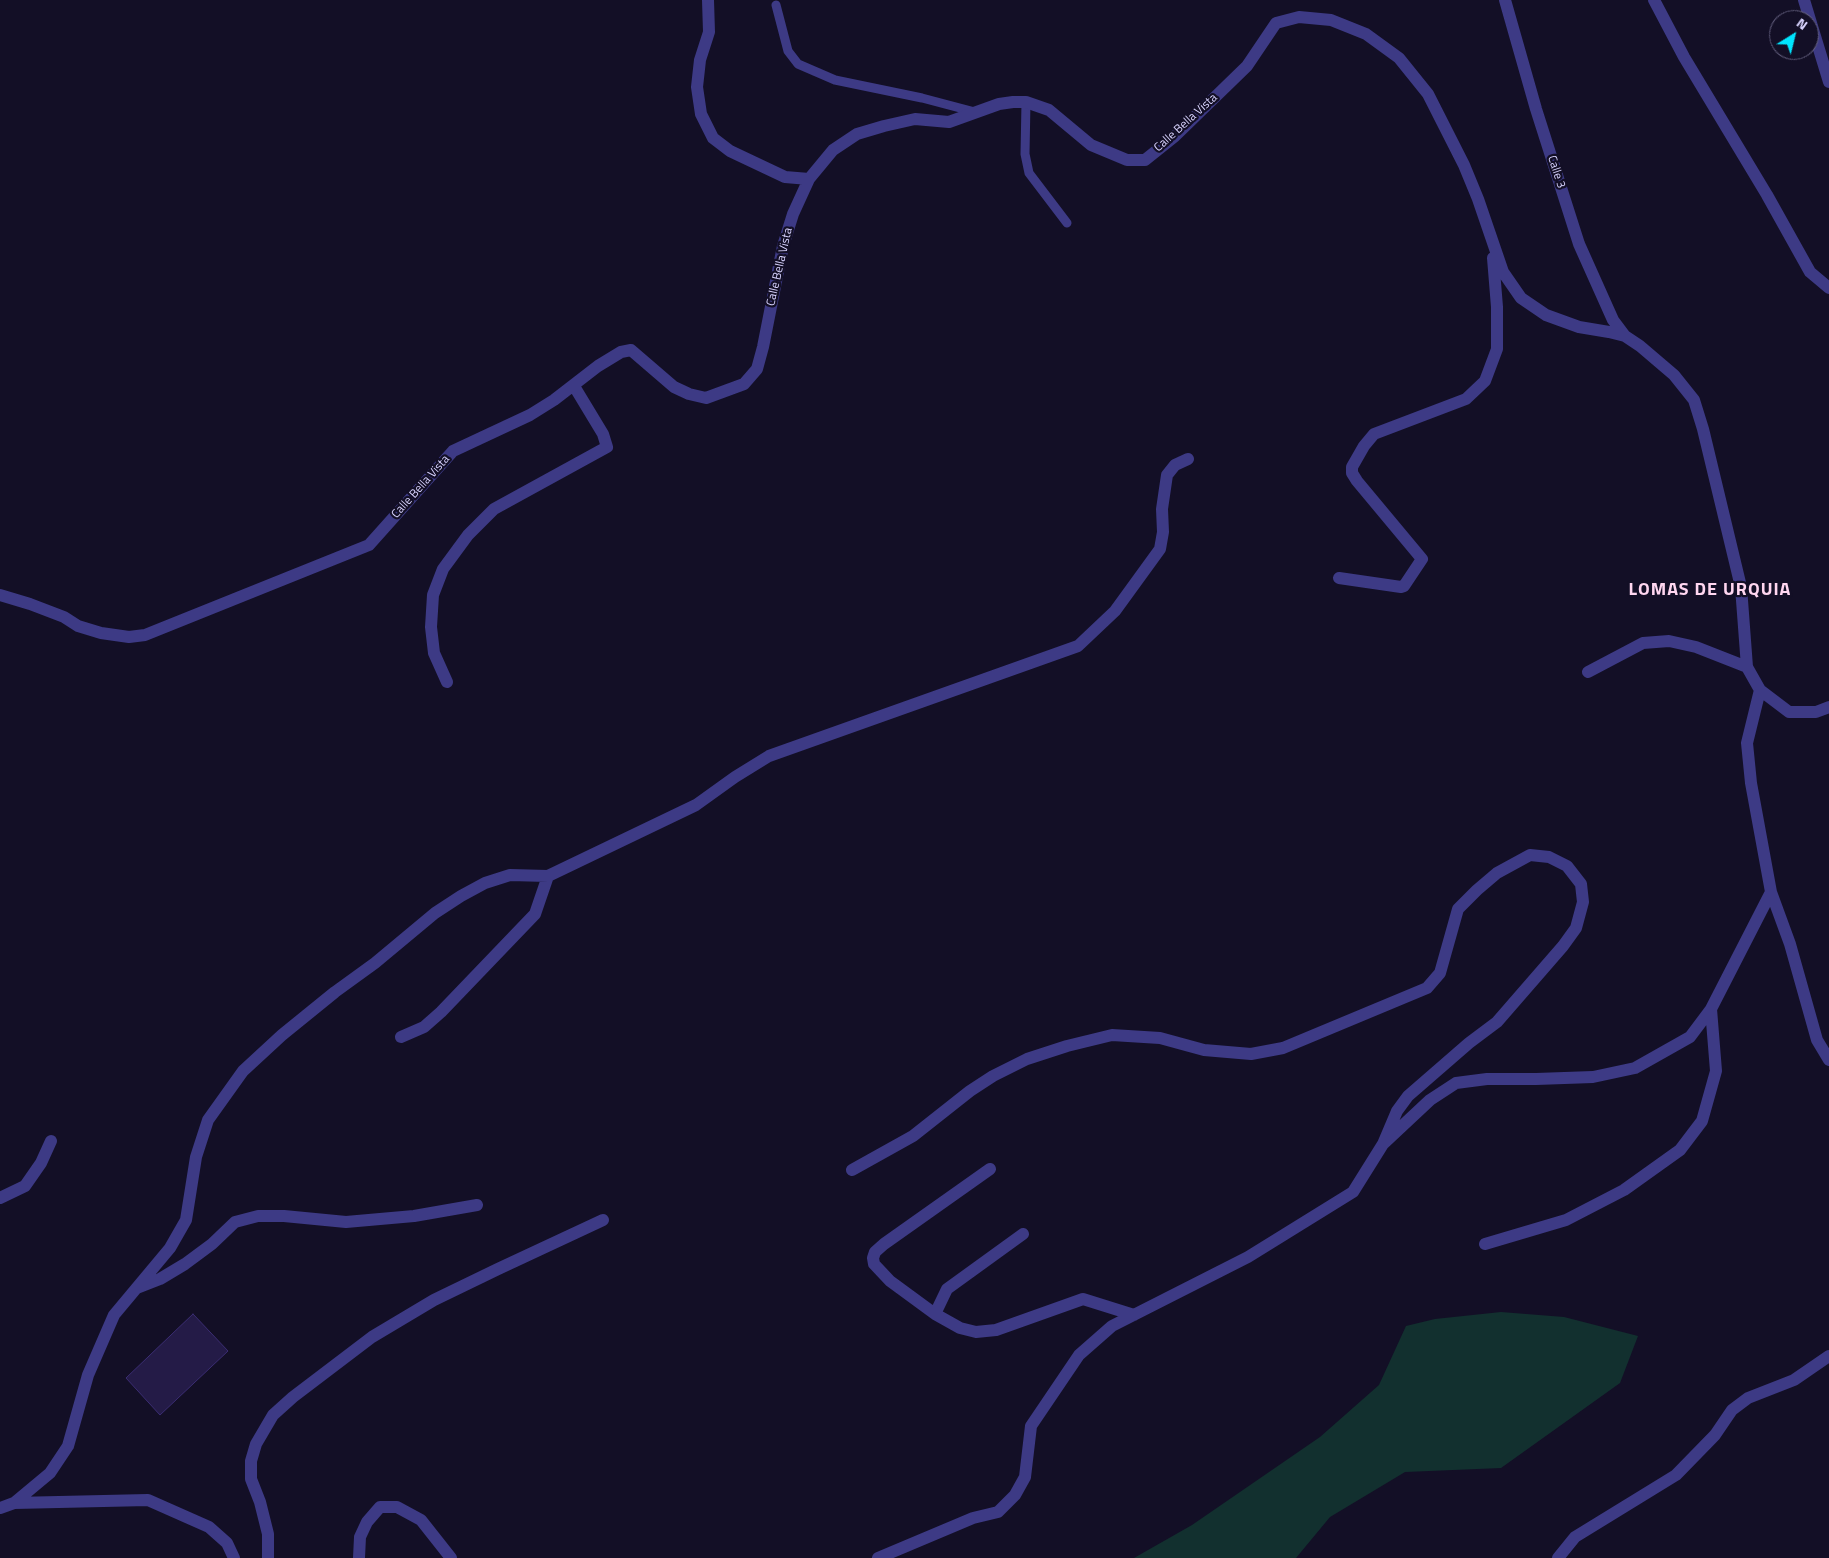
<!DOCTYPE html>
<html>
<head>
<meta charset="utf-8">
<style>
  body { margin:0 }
  #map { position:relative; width:1829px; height:1558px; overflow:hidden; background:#130f26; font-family:"Titillium Web",sans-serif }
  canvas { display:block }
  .north { position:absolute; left:1769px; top:10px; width:50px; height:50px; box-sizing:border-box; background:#130f26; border:1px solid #625e7d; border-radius:50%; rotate:36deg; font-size:14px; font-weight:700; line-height:20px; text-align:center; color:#d9d4ff }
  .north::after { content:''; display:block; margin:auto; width:18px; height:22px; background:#00e5ff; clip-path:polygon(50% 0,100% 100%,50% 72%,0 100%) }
</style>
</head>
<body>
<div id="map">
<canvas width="1829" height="1558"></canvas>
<div class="north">N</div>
</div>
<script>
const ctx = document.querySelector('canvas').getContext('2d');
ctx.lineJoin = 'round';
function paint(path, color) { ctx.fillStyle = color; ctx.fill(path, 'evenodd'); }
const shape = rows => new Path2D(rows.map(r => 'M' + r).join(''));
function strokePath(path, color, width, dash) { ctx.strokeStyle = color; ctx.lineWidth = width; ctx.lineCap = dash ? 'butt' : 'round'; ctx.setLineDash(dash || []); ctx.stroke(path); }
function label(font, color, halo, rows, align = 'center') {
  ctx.font = font + ' "Titillium Web",sans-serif'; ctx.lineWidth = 4.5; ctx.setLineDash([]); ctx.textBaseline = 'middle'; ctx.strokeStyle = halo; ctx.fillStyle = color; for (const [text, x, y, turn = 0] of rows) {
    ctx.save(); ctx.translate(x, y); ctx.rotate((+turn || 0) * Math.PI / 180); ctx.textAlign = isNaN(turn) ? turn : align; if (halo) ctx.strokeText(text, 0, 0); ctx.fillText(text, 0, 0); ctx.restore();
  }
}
paint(shape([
  [1501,1312,1564,1317,1638,1336,1620,1383,1501,1468,1405,1472,1330,1517,1296,1558,1134,1558,1192,1525,1320,1437,1379,1385,1406,1326,1435,1319]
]), '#12302f');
const building = shape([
  [193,1314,228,1351,160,1415,126,1378,193,1314]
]);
paint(building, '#241b47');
strokePath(building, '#3b2d73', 1);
strokePath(shape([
  [776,5,788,51,798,64,835,80,922,98,975,112],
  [1026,102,1025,154,1029,173,1067,223]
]), '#3d3a85', 9);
strokePath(shape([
  [708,0,709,32,700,60,697,87,701,114,713,138,730,151,785,177,809,179],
  [1505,0,1536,109,1579,244,1613,320,1625,336],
  [1654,0,1684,57,1767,195,1810,272,1829,288],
  [1804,0,1829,82],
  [1339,578,1401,587,1404,586,1422,559,1357,481,1352,473,1352,467,1364,446,1374,434,1466,399,1485,381,1497,349,1497,307,1493,258],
  [0,595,30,604,64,617,78,626,101,633,129,637,145,635,369,545,453,451,530,415,554,400,598,366,621,352,631,350,674,387,689,394,706,398,744,384,757,369,763,347,783,246,793,214,809,179,833,150,857,134,884,126,915,119,949,122,999,104,1013,102,1026,102,1049,110,1091,145,1127,160,1145,160,1175,136,1247,66,1276,23,1299,17,1331,20,1366,34,1399,58,1428,94,1464,165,1478,199,1503,272,1521,298,1546,315,1579,327,1609,332,1625,336,1640,346,1674,375,1694,400,1703,429,1741,587,1747,667,1760,690,1789,712,1816,712,1829,707],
  [1588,672,1643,643,1669,641,1696,647,1747,667],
  [447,682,434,653,431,627,433,595,443,569,468,535,494,509,607,447,603,434,574,386],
  [1760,690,1747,743,1751,783,1771,892,1790,944,1817,1040,1829,1060],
  [401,1037,424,1027,441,1012,535,914,548,876],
  [852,1170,913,1136,970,1091,993,1076,1027,1059,1067,1046,1112,1035,1160,1038,1204,1050,1251,1054,1283,1048,1427,988,1440,973,1458,909,1477,890,1497,873,1530,855,1549,857,1567,866,1581,884,1583,902,1576,928,1563,946,1497,1022,1469,1043,1408,1096,1397,1111,1383,1144],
  [0,1198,25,1186,41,1163,51,1141],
  [1023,1234,947,1289,935,1314,960,1328,976,1332,996,1330,1083,1299,1134,1315],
  [1485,1244,1566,1220,1624,1190,1680,1150,1702,1121,1716,1071,1711,1009],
  [137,1288,160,1279,185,1264,212,1244,235,1222,258,1216,284,1216,346,1222,414,1216,477,1205],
  [935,1314,890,1281,874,1264,873,1258,875,1252,884,1244,990,1169],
  [14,1503,148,1500,209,1527,227,1543,234,1558],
  [0,1508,14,1503,50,1473,68,1446,88,1375,114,1315,170,1248,186,1220,196,1157,208,1120,243,1071,282,1035,335,992,375,963,435,913,461,896,485,883,510,875,548,876,696,805,735,777,769,756,1078,646,1115,611,1160,549,1163,532,1162,509,1167,475,1175,465,1188,459],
  [268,1558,268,1534,260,1502,251,1479,251,1461,256,1444,273,1415,293,1397,372,1337,434,1300,498,1269,603,1220],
  [359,1558,360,1537,367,1522,380,1507,397,1507,421,1520,451,1558],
  [878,1558,973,1518,998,1512,1015,1495,1025,1477,1031,1426,1079,1355,1112,1326,1248,1257,1353,1192,1383,1144,1430,1100,1456,1083,1487,1079,1536,1079,1593,1077,1635,1068,1690,1037,1711,1009,1771,892],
  [1558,1558,1575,1537,1676,1475,1715,1435,1732,1410,1748,1398,1794,1380,1829,1356]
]), '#3d3a85', 12);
label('12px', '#d9d4ff', '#130f26', [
  ["Calle Bella Vista",1186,123,-42],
  ["Calle 3",1556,172,72],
  ["Calle Bella Vista",780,267,-77],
  ["Calle Bella Vista",421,487,-48]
]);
ctx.letterSpacing = '1px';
label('bold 18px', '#ffd6f0', '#130f26', [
  ["LOMAS DE URQUIA",1710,591]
]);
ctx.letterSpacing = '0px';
</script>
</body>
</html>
